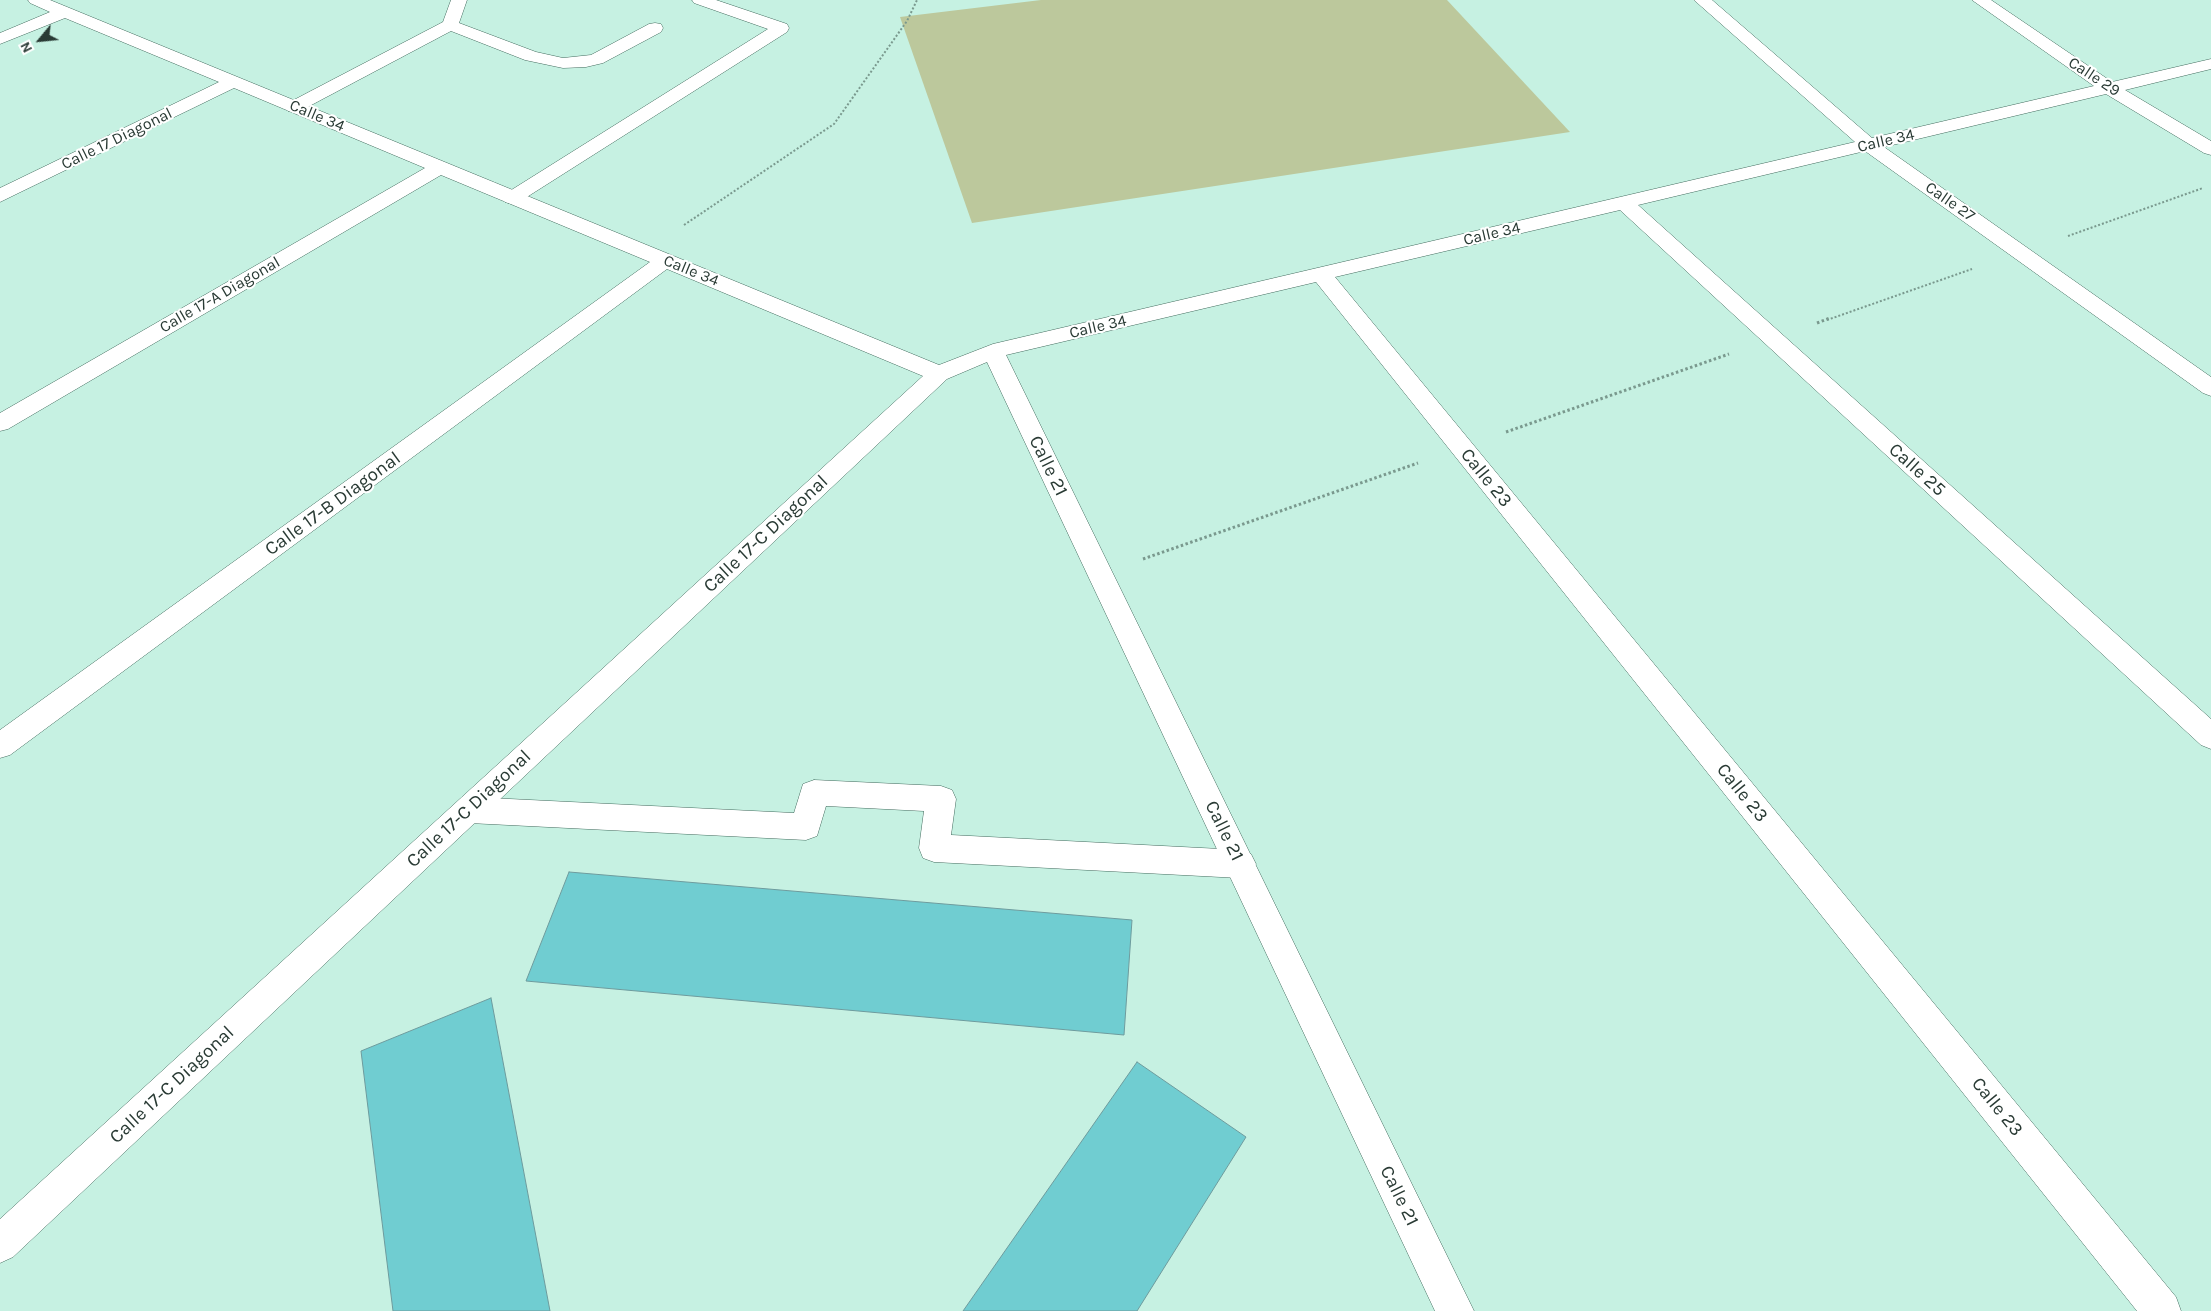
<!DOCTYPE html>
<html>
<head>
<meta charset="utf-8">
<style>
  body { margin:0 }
  #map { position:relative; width:2211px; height:1311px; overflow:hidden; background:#c6f1e2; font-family:Karla,sans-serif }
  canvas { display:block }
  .north { position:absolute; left:15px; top:15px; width:50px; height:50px; -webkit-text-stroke:4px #fff; paint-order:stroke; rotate:242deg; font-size:14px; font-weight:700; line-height:20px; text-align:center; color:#293a34 }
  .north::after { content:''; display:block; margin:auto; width:18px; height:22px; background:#293a34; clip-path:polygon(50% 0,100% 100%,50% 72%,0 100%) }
</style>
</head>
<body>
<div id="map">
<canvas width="2211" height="1311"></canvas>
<div class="north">N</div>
</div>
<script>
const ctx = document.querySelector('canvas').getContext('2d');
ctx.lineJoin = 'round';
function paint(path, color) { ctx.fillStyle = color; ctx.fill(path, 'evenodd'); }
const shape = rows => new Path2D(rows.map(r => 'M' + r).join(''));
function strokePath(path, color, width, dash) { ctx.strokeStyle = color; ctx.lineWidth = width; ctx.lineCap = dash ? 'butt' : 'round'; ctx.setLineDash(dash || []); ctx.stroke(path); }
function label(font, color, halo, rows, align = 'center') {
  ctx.font = font + ' Karla,sans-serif'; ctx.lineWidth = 4; ctx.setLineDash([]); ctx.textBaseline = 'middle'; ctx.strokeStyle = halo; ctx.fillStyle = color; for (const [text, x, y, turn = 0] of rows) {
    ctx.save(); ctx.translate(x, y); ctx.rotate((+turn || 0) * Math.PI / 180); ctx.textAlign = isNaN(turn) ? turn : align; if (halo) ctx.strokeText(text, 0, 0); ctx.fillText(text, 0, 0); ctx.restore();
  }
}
paint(shape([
  [1041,0,1447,0,1570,132,972,223,900,17]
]), '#bcc89c');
const building = shape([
  [569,872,1132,920,1124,1035,526,981,569,872],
  [491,998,550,1311,393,1311,361,1051,491,998],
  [1137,1062,1246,1137,1137,1311,963,1311,1137,1062]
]);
paint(building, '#70cdd1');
strokePath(building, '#6e9b9d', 1);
const lane = shape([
  [451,0,467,0,459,23,536,52,563,58,591,55,649,24,655,23,661,24,663,28,661,32,603,63,586,67,563,68,525,60,451,31,300,111,294,112,288,111,285,107,288,103,443,22,451,0],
  [692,0,716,0,787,24,789,28,787,32,519,202,512,204,505,202,502,198,505,194,768,29,694,3,692,0],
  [814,780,941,786,952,790,956,799,951,835,1240,850,1251,854,1256,864,1251,874,1240,878,934,862,923,858,919,848,924,811,826,806,817,836,806,840,469,823,458,819,454,810,458,801,469,797,794,813,803,784,814,780]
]);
const street = shape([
  [28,0,50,0,939,365,993,344,1855,142,1694,0,1712,0,1872,138,2094,86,1972,0,1991,0,2112,82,2211,59,2211,69,2125,90,2211,141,2211,155,2204,153,2106,94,1884,147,2211,377,2211,396,2203,393,1865,151,1638,205,2211,719,2211,749,2201,745,1620,210,1335,277,2176,1297,2181,1311,2137,1311,1316,282,1006,355,1474,1311,1435,1311,987,362,947,379,13,1257,0,1263,0,1219,923,376,667,269,10,755,0,758,0,730,650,262,441,175,8,429,0,431,0,413,425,168,234,88,0,202,0,188,219,82,65,18,0,44,0,33,50,12,30,3,28,0]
]);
strokePath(lane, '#446c5f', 1);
strokePath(street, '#446c5f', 1);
strokePath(shape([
  [684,225,834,124,907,21,917,0],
  [2068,236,2203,188],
  [1827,320,1972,269]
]), '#7a998e', 2, [2, 2]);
strokePath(shape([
  [1817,323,1830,318],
  [1506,432,1729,354],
  [1143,559,1418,463]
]), '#7a998e', 3, [2.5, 2.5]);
paint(lane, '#fff');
paint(street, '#fff');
label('16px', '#293a34', '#fff', [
  ["Calle 29",2094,77,33],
  ["Calle 34",317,116,23],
  ["Calle 17 Diagonal",117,139,-26],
  ["Calle 34",1886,141,-13],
  ["Calle 27",1950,202,35],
  ["Calle 34",1492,234,-13],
  ["Calle 34",691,271,22],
  ["Calle 17-A Diagonal",220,295,-30],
  ["Calle 34",1098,327,-13]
]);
label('19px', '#293a34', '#fff', [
  ["Calle 21",1048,466,64],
  ["Calle 25",1917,470,42],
  ["Calle 23",1486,478,51],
  ["Calle 17-B Diagonal",333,504,-36],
  ["Calle 17-C Diagonal",766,534,-43],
  ["Calle 23",1742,793,51],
  ["Calle 17-C Diagonal",469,809,-43],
  ["Calle 21",1224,831,64],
  ["Calle 17-C Diagonal",172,1085,-43],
  ["Calle 23",1997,1107,51],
  ["Calle 21",1399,1196,64]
]);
</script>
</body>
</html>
